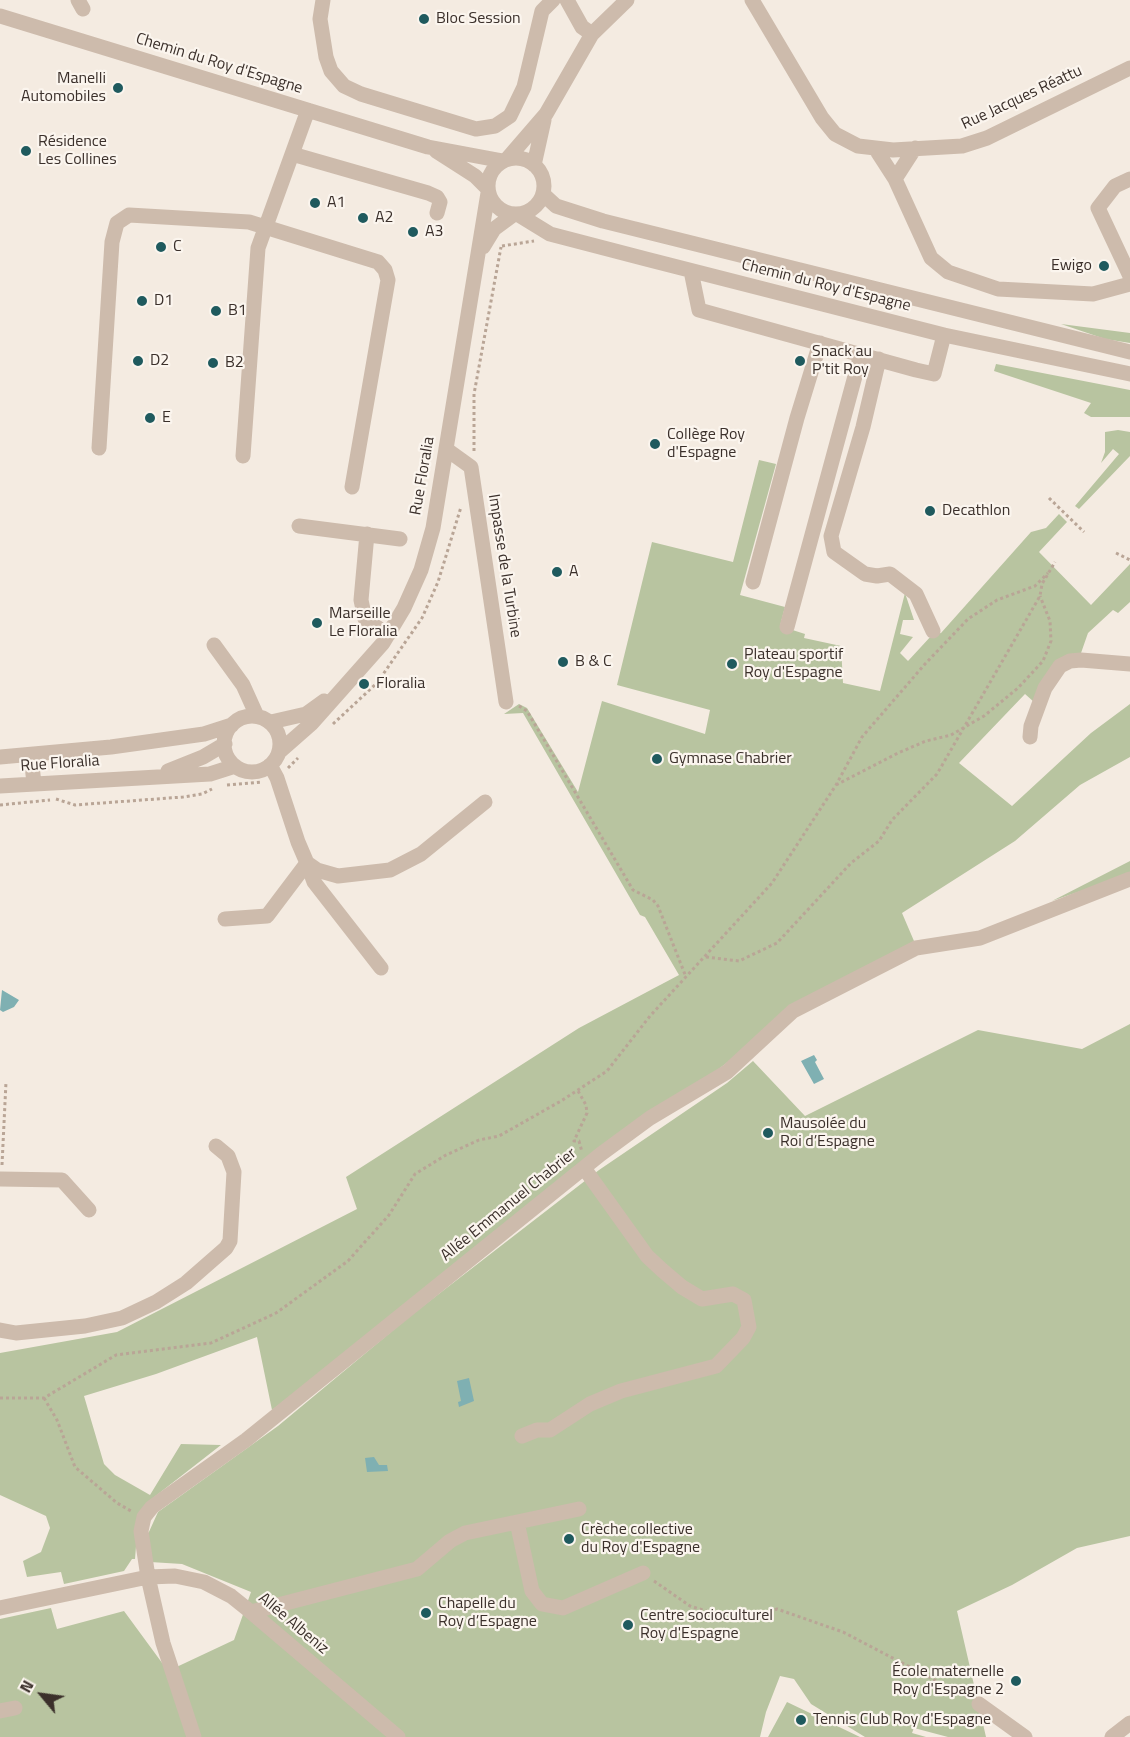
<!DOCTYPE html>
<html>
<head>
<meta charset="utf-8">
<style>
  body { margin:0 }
  #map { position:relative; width:1130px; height:1737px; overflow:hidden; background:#f4ebe1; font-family:"Titillium Web",sans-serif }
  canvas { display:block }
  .north { position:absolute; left:12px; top:1665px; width:60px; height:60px; -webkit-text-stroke:4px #fbf5ee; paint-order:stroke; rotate:299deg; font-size:16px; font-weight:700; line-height:24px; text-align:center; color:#3b302b }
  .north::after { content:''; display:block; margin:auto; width:21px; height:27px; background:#3b302b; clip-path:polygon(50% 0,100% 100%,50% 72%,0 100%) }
</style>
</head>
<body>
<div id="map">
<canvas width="1130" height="1737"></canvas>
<div class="north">N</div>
</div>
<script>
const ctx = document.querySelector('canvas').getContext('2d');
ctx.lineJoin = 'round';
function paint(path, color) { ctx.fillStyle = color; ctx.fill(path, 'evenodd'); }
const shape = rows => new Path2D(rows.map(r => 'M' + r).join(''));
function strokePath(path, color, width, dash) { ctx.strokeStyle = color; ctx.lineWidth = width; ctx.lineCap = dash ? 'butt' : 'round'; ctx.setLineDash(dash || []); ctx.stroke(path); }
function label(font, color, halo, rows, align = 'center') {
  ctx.font = font + ' "Titillium Web",sans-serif'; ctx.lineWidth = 4.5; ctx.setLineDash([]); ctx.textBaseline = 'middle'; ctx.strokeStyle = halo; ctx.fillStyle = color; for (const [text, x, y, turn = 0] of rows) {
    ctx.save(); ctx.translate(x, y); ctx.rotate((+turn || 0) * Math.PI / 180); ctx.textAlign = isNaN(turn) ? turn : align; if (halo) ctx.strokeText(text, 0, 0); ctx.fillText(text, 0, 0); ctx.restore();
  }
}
paint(shape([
  [1061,324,1130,333,1130,343,1105,339],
  [996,364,1130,390,1130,417,1091,417,1084,413,1091,403,994,371],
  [1118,430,1130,432,1130,456,1079,509,1075,506,1119,454,1113,449,1101,463,1105,452,1105,432],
  [759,460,776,464,740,595,785,607,780,626,805,634,804,638,841,646,843,683,880,691,905,593,914,620,903,620,900,634,913,637,900,653,908,661,932,635,941,633,1031,532,1046,528,1059,514,1067,522,1039,552,1091,605,1130,564,1130,602,1118,613,1113,610,1088,633,1081,653,1034,702,1025,694,959,763,1012,806,1091,733,1130,704,1130,757,1080,785,1015,841,902,913,914,941,737,1055,272,1410,257,1337,156,1374,84,1396,104,1464,115,1475,150,1495,181,1444,221,1445,153,1498,137,1534,135,1559,132,1559,124,1571,64,1584,61,1572,27,1577,23,1561,41,1552,50,1528,46,1516,0,1495,0,1353,117,1332,357,1209,346,1177,579,1028,679,975,645,917,640,915,523,713,504,714,519,704,527,708,578,792,602,701,705,734,710,710,617,685,652,542,733,562],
  [1130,861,1130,874,1052,901],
  [1130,1024,1130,1536,1077,1548,1012,1585,957,1611,986,1737,948,1737,914,1728,912,1733,926,1737,865,1737,811,1704,794,1679,780,1676,766,1712,760,1737,0,1737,0,1619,51,1608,57,1629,124,1611,168,1671,234,1640,251,1592,182,1564,150,1562,148,1534,158,1512,278,1426,409,1317,599,1170,727,1083,753,1061,805,1116,978,1030,1082,1049],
  [787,1702,860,1737,768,1737]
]), '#b8c4a0');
paint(shape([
  [2,990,19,1000,14,1007,3,1012,0,1010],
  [814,1055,817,1060,815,1062,824,1079,814,1084,801,1061],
  [469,1378,474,1401,459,1407,458,1402,461,1401,457,1381],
  [374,1457,379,1465,387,1465,388,1471,367,1472,365,1458]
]), '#7fb0b2');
strokePath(shape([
  [502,246,534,241],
  [474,451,474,394,501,247],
  [1049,498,1084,532],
  [1116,553,1130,560],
  [519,706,527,711,633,890,653,900,658,906,686,977],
  [333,724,377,683,422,618,438,582,461,507],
  [288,768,298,758],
  [227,785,262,782],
  [836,785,898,753,926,741,951,735,984,716,1018,688,1043,661,1051,641,1050,621,1040,596],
  [56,799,75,805,183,797,202,794,212,789],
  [0,805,50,800],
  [706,957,739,961,777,943,851,863,879,841,892,820,937,774,1040,596,1042,584,1055,562],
  [578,1091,586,1105,587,1113,574,1141,579,1141,582,1152],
  [2,1165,6,1082],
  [0,1398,44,1398,116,1355,211,1343,276,1313,348,1261,389,1215,415,1174,446,1155,479,1140,499,1136,561,1101,607,1071,650,1016,772,883,836,785,862,737,925,664,968,619,997,600,1035,586,1048,573],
  [44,1398,57,1420,75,1467,117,1503,131,1511],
  [654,1581,690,1606,725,1617,753,1618,777,1609,843,1632,967,1697]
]), '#b9a596', 3, [3, 3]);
strokePath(shape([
  [78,0,83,9],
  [323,0,320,19,326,57,331,71,344,86,361,94,476,129,495,126,510,116,524,87,542,11,553,0],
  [567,0,582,27,592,34],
  [752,0,822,118,835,134,858,146,893,150,962,146,987,138,1130,68],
  [0,16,428,147,503,161],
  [875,148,895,179,931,258,948,272,998,289,1093,294,1130,284],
  [436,151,475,176,487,188],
  [292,154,428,193,437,197,440,202,437,213],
  '488 186a28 28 0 1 1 56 0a28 28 0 1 1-56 0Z',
  [508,158,546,114,592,34,627,0],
  [534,165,544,120],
  [895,179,915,148],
  [1130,179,1115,186,1098,208,1130,276],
  [543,194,556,206,603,221,1130,352],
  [519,215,550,234,646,259,944,335,1130,374],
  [483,247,494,229,513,215],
  [691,271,699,310,916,370,934,374,944,335],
  [879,359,863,427,831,536,834,552,865,574,877,576,890,574,916,594,933,631],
  [99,448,112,242,117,223,129,215,249,222,378,262,385,270,388,280,352,487],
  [446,449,471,467,506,702],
  [243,456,258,248,308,110],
  [299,526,400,539],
  [367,534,361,600,365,619,388,635],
  [753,582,797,418,820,343],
  [787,627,861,354],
  [214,645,243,685,257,716],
  '224 744a28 28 0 1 1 56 0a28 28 0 1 1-56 0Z',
  [271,722,306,714,324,701],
  [1030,737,1031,726,1045,688,1060,666,1070,661,1081,660,1130,664],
  [279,752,312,723,383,643,404,608,421,570,433,528,488,193],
  [31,755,34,784],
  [0,757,111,747,204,734,232,725],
  [270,765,277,778,298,842,307,863,317,870,338,876,390,870,421,854,485,802],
  [168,771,203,757,225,744],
  [0,786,210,774,235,766],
  [307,863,314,882,381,968],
  [225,919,267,916,307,863],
  [0,1179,62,1180,89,1210],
  [0,1330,16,1333,85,1326,122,1318,156,1302,186,1283,226,1248,230,1241,234,1172,228,1156,216,1146],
  [522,1436,537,1430,550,1430,590,1404,621,1391,716,1366,743,1338,749,1327,744,1300,733,1294,702,1299,682,1287,662,1270,647,1256,584,1168],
  [517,1522,532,1591,542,1604,563,1608,643,1573],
  [0,1608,148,1577,175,1576,204,1582,231,1596,251,1612,398,1737],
  [251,1612,417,1569,450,1541,465,1533,579,1509],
  [979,1704,1025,1737],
  [0,1711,15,1708],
  [194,1737,163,1643,148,1577,141,1531,144,1517,152,1507,246,1440,601,1154,650,1118,727,1072,793,1011,916,948,980,938,1130,879],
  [1112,1737,1130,1723]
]), '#cdbbac', 15);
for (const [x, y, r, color] of [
  [424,19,6,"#1f5a5e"],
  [118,88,6,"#1f5a5e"],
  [26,151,6,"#1f5a5e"],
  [315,203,6,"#1f5a5e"],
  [363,218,6,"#1f5a5e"],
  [413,232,6,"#1f5a5e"],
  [161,247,6,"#1f5a5e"],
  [1104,266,6,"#1f5a5e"],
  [142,301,6,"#1f5a5e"],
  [216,311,6,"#1f5a5e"],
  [138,361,6,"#1f5a5e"],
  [800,361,6,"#1f5a5e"],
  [213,363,6,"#1f5a5e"],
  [150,418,6,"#1f5a5e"],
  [655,444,6,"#1f5a5e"],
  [930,511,6,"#1f5a5e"],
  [557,572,6,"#1f5a5e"],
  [317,623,6,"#1f5a5e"],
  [563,662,6,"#1f5a5e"],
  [732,664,6,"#1f5a5e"],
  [364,684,6,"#1f5a5e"],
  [657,759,6,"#1f5a5e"],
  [768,1133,6,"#1f5a5e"],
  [569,1539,6,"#1f5a5e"],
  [426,1613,6,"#1f5a5e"],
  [628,1625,6,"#1f5a5e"],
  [1016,1681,6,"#1f5a5e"],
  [801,1720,6,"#1f5a5e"]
]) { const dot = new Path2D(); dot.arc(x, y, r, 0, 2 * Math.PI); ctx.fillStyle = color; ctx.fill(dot); strokePath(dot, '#fbf5ee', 2); }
label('16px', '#3b302b', '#fbf5ee', [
  ["Bloc Session",436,19],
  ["Manelli",106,79,"right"],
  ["Automobiles",106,97,"right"],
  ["Résidence",38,142],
  ["Les Collines",38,160],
  ["A1",327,203],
  ["A2",375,218],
  ["A3",425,232],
  ["C",173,247],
  ["Ewigo",1092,266,"right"],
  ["D1",154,301],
  ["B1",228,311],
  ["Snack au",812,352],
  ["P'tit Roy",812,370],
  ["D2",150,361],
  ["B2",225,363],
  ["E",162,418],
  ["Collège Roy",667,435],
  ["d'Espagne",667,453],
  ["Decathlon",942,511],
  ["A",569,572],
  ["Marseille",329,614],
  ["Le Floralia",329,632],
  ["Plateau sportif",744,655],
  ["Roy d'Espagne",744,673],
  ["B & C",575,662],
  ["Floralia",376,684],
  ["Gymnase Chabrier",669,759],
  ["Mausolée du",780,1124],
  ["Roi d’Espagne",780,1142],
  ["Crèche collective",581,1530],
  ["du Roy d'Espagne",581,1548],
  ["Chapelle du",438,1604],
  ["Roy d’Espagne",438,1622],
  ["Centre socioculturel",640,1616],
  ["Roy d'Espagne",640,1634],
  ["École maternelle",1004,1672,"right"],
  ["Roy d'Espagne 2",1004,1690,"right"],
  ["Tennis Club Roy d'Espagne",813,1720]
], 'left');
label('16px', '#3b302b', '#fbf5ee', [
  ["Chemin du Roy d'Espagne",219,64,17],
  ["Rue Jacques Réattu",1022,98,-25],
  ["Chemin du Roy d'Espagne",826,286,14],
  ["Rue Floralia",423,476,-80],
  ["Impasse de la Turbine",504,566,81],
  ["Rue Floralia",60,764,-4],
  ["Allée Emmanuel Chabrier",509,1205,-39],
  ["Allée Albeniz",293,1624,40]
]);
</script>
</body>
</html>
